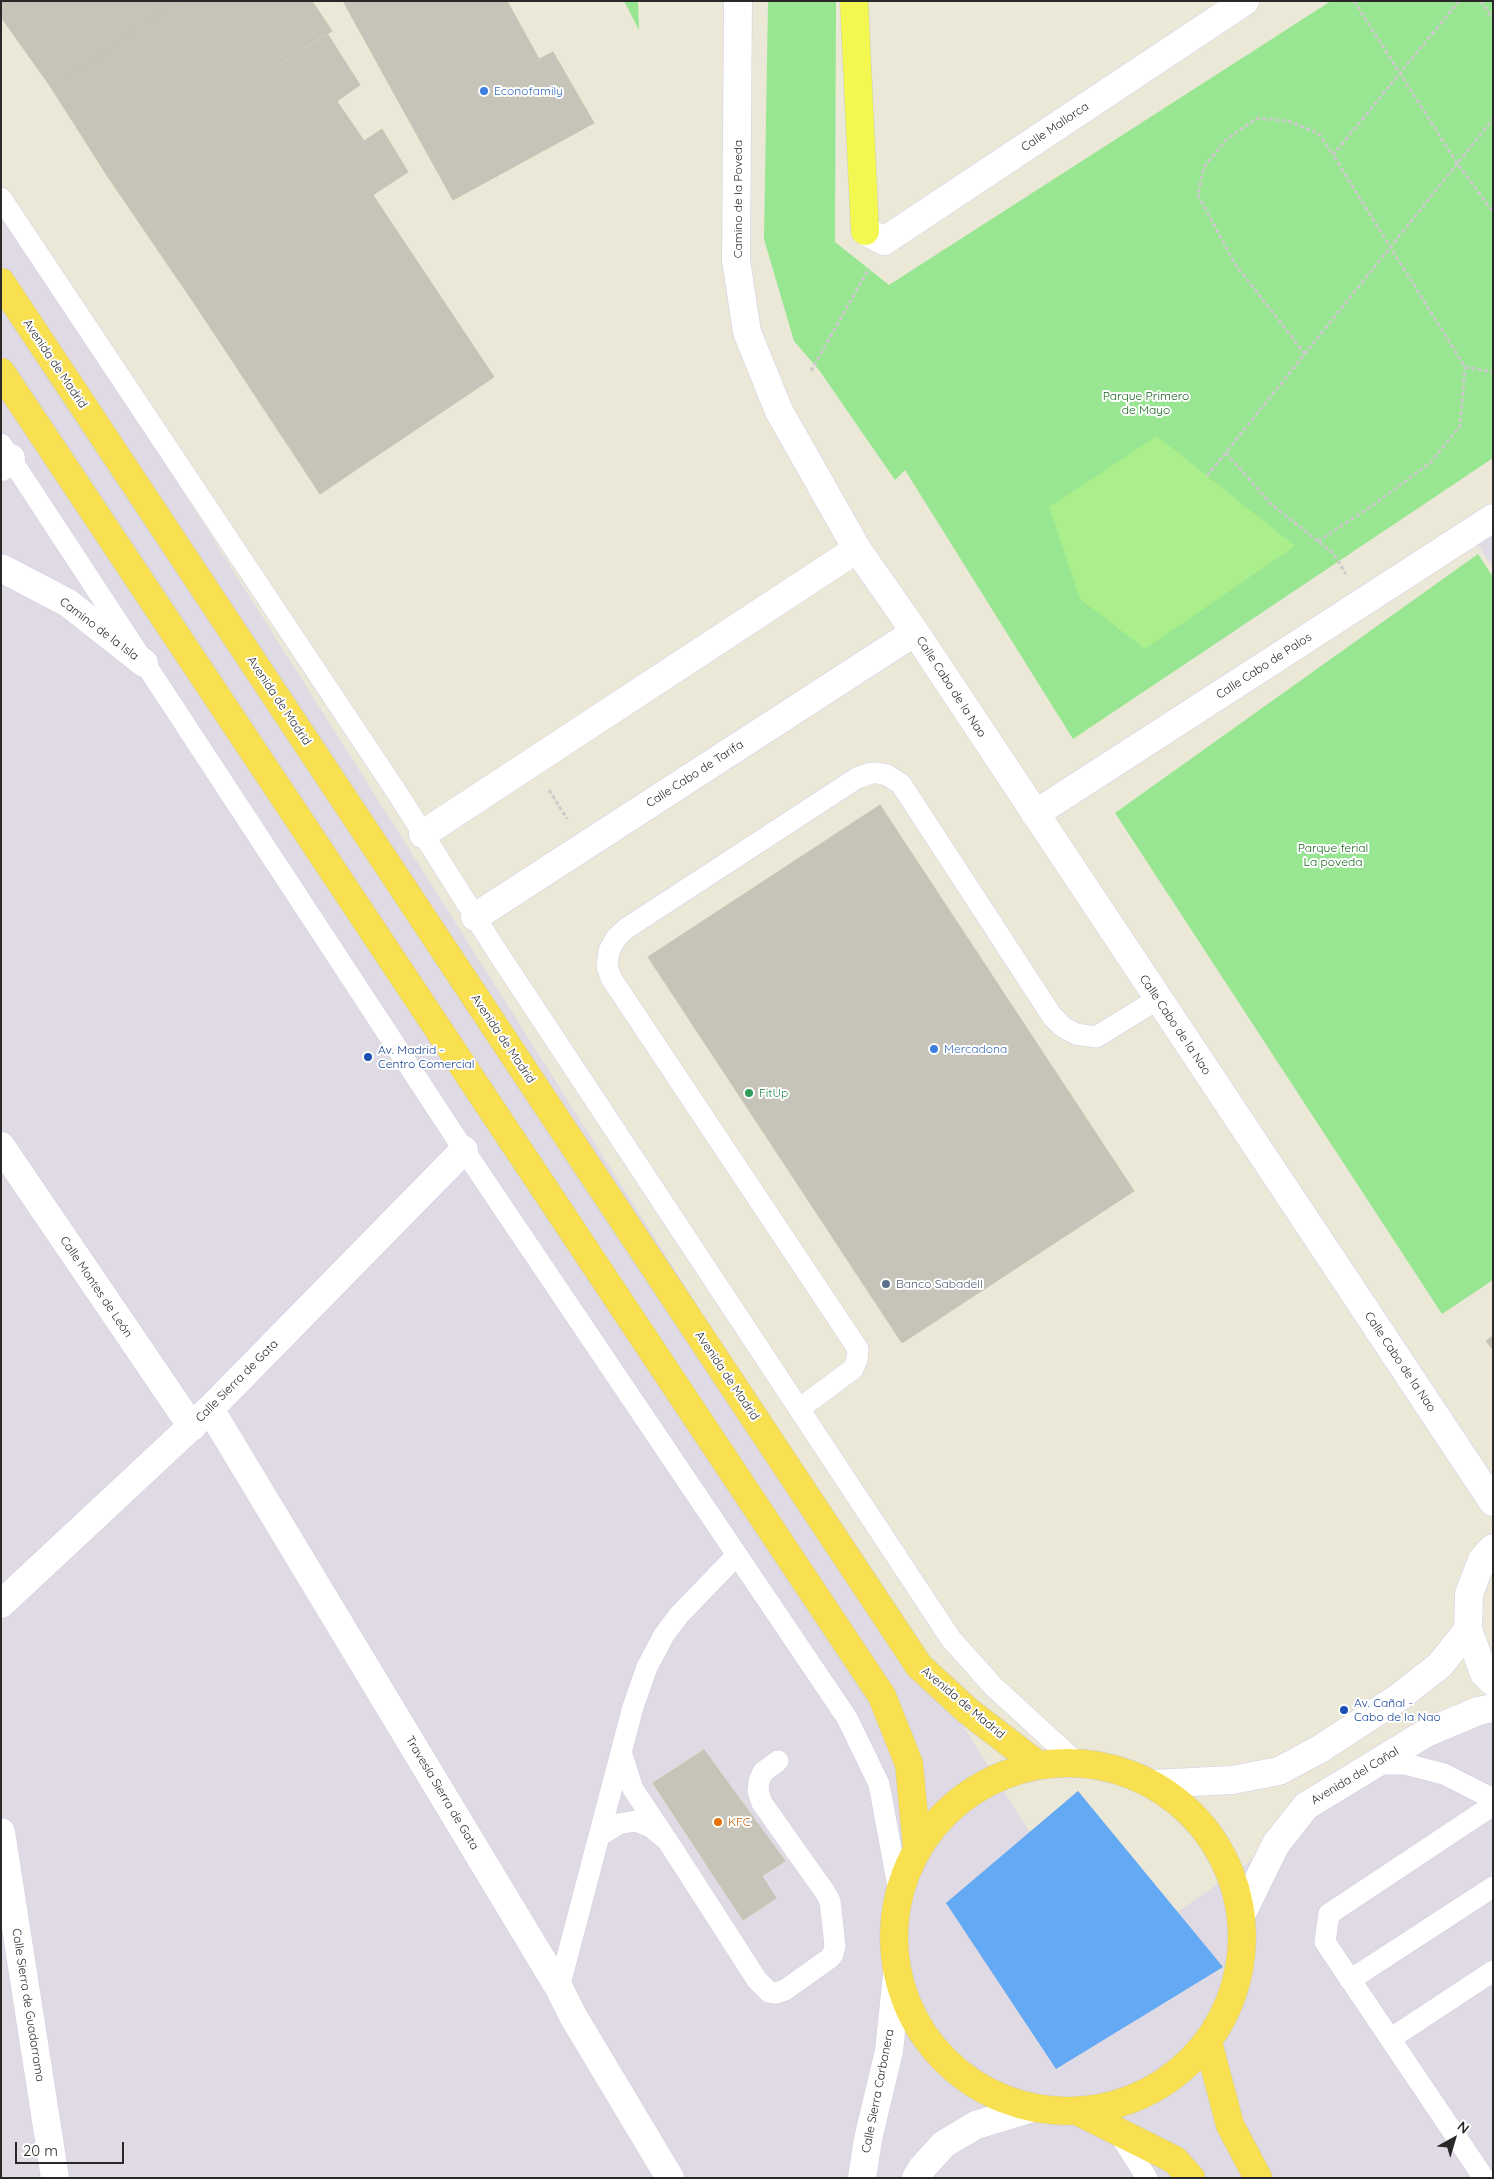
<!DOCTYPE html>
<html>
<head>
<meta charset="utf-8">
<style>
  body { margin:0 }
  #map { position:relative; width:1494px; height:2179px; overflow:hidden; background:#ebe8d8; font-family:Quicksand,sans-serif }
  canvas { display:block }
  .frame { position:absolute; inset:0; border:2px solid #282828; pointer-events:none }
  .north { position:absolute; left:1429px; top:2114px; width:50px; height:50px; -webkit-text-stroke:4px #fff; paint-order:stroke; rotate:39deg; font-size:14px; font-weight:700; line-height:20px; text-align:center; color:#282828 }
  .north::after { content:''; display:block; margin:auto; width:18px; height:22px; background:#282828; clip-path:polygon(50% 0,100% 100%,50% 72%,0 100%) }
  .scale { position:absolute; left:15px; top:2142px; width:109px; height:22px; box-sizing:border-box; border:2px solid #282828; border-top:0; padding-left:6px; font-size:15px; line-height:18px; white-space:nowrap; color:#282828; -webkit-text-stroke:4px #fff; paint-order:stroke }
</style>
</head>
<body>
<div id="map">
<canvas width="1494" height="2179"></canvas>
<div class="frame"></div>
<div class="north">N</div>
<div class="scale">20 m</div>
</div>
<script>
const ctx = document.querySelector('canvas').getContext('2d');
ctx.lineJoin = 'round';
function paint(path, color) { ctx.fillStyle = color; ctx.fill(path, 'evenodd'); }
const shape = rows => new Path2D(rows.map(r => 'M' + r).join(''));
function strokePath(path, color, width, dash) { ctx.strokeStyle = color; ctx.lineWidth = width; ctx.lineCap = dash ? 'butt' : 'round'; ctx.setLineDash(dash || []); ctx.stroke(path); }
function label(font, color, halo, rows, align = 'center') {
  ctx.font = font + ' Quicksand,sans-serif'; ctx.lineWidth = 4; ctx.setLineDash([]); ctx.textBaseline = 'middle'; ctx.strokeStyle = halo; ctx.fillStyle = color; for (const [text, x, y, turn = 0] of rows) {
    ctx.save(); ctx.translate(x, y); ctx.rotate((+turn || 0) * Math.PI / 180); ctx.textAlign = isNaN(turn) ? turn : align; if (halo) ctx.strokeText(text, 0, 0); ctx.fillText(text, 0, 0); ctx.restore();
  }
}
paint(shape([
  [1,203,1110,1959,1493,1692,1493,2178,1,2178],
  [1493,519,1493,568,1470,533]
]), '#dfdae3');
paint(shape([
  [624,1,638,1,639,30],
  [768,1,836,1,835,242,889,285,1331,1,1493,1,1493,458,1073,739,905,470,895,480,819,370,794,341,764,239],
  [1478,554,1493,577,1493,1280,1442,1314,1115,813]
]), '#98e691');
paint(shape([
  [1157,436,1295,546,1145,649,1080,599,1049,507]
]), '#abee8c');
paint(shape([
  [1078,1791,1223,1967,1056,2069,946,1903]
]), '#64a9f4');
const building = shape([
  [1,1,181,1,50,86,1,17,1,1],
  [181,1,312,1,332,31,108,177,50,86,181,1],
  [343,1,507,1,539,59,553,52,594,123,453,200,343,1],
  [327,33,360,85,337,101,364,141,382,129,408,172,198,309,108,177,327,33],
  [373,195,494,377,320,494,198,309,373,195],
  [880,805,1134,1191,902,1343,648,957,880,805],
  [1493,1336,1493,1350,1486,1341,1493,1336],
  [704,1750,785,1861,762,1876,776,1898,743,1920,653,1783,704,1750]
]);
paint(building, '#c6c4b8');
strokePath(building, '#c6c5b2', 1);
const service = shape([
  [1,198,398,794,496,950,951,1639,994,1687,1077,1763],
  [1,444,464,1150,847,1718,879,1784,899,1892],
  [799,1409,853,1369,857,1360,858,1349,611,978,607,966,609,951,616,938,627,928,857,778,871,773,878,773,887,775,901,784,1052,1016,1063,1027,1076,1034,1096,1037,1158,999],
  [621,1752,633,1789,663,1834],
  [1374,1764,1405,1764,1444,1774,1493,1799],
  [599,1836,618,1824,635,1821,651,1827,667,1840,757,1980,769,1992,776,1993,785,1990,830,1958,833,1954,835,1946,830,1901,825,1892,762,1803,758,1791,759,1781,763,1772,778,1761],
  [1350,1980,1493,1887],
  [559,1988,633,1707,647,1667,664,1635,679,1615,737,1555],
  [1390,2039,1493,1971],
  [1118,2132,1147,2178],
  [1484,2178,1325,1942,1329,1914,1493,1805]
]);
const minor = shape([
  [738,1,736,260,747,332,779,411,857,549,915,632,1493,1502],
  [865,231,884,241,1245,1],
  [1,467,11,458],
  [1,568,68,603,144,663],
  [1035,814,1493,518],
  [423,834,857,549],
  [475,917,915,632],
  [1,1146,192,1427],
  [210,1409,559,1988,573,2016,670,2178],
  [1493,1548,1482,1560,1469,1594,1468,1630,1484,1673,1493,1682],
  [1,1604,210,1409,464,1150],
  [1152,1784,1232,1780,1279,1771,1320,1749,1398,1698,1440,1665,1468,1630],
  [1,1832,55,2178],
  [1241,1915,1276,1844,1306,1806,1426,1733,1478,1711,1493,1708],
  [862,2178,868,2139,889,2051,897,1975],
  [916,2178,922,2168,944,2144,976,2125,1032,2108]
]);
const primary = shape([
  [854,1,865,231]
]);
const trunk = shape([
  [1,282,919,1666,968,1711,1038,1765],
  [1,372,882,1696,909,1764,917,1848],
  '894 1937a174 174 0 1 1 348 0a174 174 0 1 1-348 0Z',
  [1208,2042,1230,2125,1258,2178],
  [1079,2112,1175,2160,1191,2178]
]);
strokePath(service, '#cfcde2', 22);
strokePath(minor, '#cfcde2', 29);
strokePath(primary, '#cbcbcb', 29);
strokePath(trunk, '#cbcbcb', 29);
strokePath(shape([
  [1354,1,1457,163,1493,212],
  [1459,1,1333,155,1465,367,1493,372],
  [1481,1,1493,19],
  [1305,354,1235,264,1198,195,1204,167,1226,140,1257,118,1288,121,1318,133,1333,155],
  [811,371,868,270],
  [1226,453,1271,504,1333,553,1346,574],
  [1207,476,1493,119],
  [1318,541,1369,508,1430,463,1460,426,1465,367],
  [549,790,567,819]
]), '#cbcbcb', 3, [4, 2.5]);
strokePath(service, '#fff', 21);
strokePath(minor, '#fff', 28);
strokePath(primary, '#f3f851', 28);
strokePath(trunk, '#f9e050', 28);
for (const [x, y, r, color] of [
  [484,91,5,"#3f7fe0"],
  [934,1049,5,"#3f7fe0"],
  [368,1057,5,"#1a4fb4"],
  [749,1093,5,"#2e9e5b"],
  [886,1284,5,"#5c6f8a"],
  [1344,1710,5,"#1a4fb4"],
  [718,1822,5,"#e8710a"]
]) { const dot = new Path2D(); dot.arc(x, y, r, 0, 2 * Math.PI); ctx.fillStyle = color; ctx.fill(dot); strokePath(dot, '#fff', 2); }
label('12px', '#366cbe', '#fff', [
  ["Econofamily",494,91],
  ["Mercadona",944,1049]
], 'left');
label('12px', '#282828', '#fff', [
  ["Calle Mallorca",1055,127,-34],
  ["Camino de la Poveda",738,199,-90],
  ["Avenida de Madrid",55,364,56],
  ["Camino de la Isla",99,629,37],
  ["Calle Cabo de Palos",1264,666,-33],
  ["Calle Cabo de la Nao",951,687,57],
  ["Avenida de Madrid",279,701,56],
  ["Calle Cabo de Tarifa",695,774,-33],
  ["Calle Cabo de la Nao",1175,1025,56],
  ["Avenida de Madrid",503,1039,56],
  ["Calle Montes de León",96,1287,56],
  ["Calle Cabo de la Nao",1400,1362,56],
  ["Avenida de Madrid",727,1376,56],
  ["Calle Sierra de Gata",237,1381,-45],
  ["Avenida de Madrid",963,1703,40],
  ["Avenida del Cañal",1355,1776,-31],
  ["Travesía Sierra de Gata",442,1793,59],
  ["Calle Sierra de Guadarrama",28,2005,81],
  ["Calle Sierra Carbonera",878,2091,-79]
]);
label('12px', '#15671a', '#fff', [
  ["Parque Primero",1146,396],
  ["de Mayo",1146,410],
  ["Parque ferial",1333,848],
  ["La poveda",1333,862]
]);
label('12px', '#164399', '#fff', [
  ["Av. Madrid -",378,1050],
  ["Centro Comercial",378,1064],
  ["Av. Cañal -",1354,1703],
  ["Cabo de la Nao",1354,1717]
], 'left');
label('12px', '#27864d', '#fff', [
  ["FitUp",759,1093]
], 'left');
label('12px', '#4e5e75', '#fff', [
  ["Banco Sabadell",896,1284]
], 'left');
label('12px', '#c56008', '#fff', [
  ["KFC",728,1822]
], 'left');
</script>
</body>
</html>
